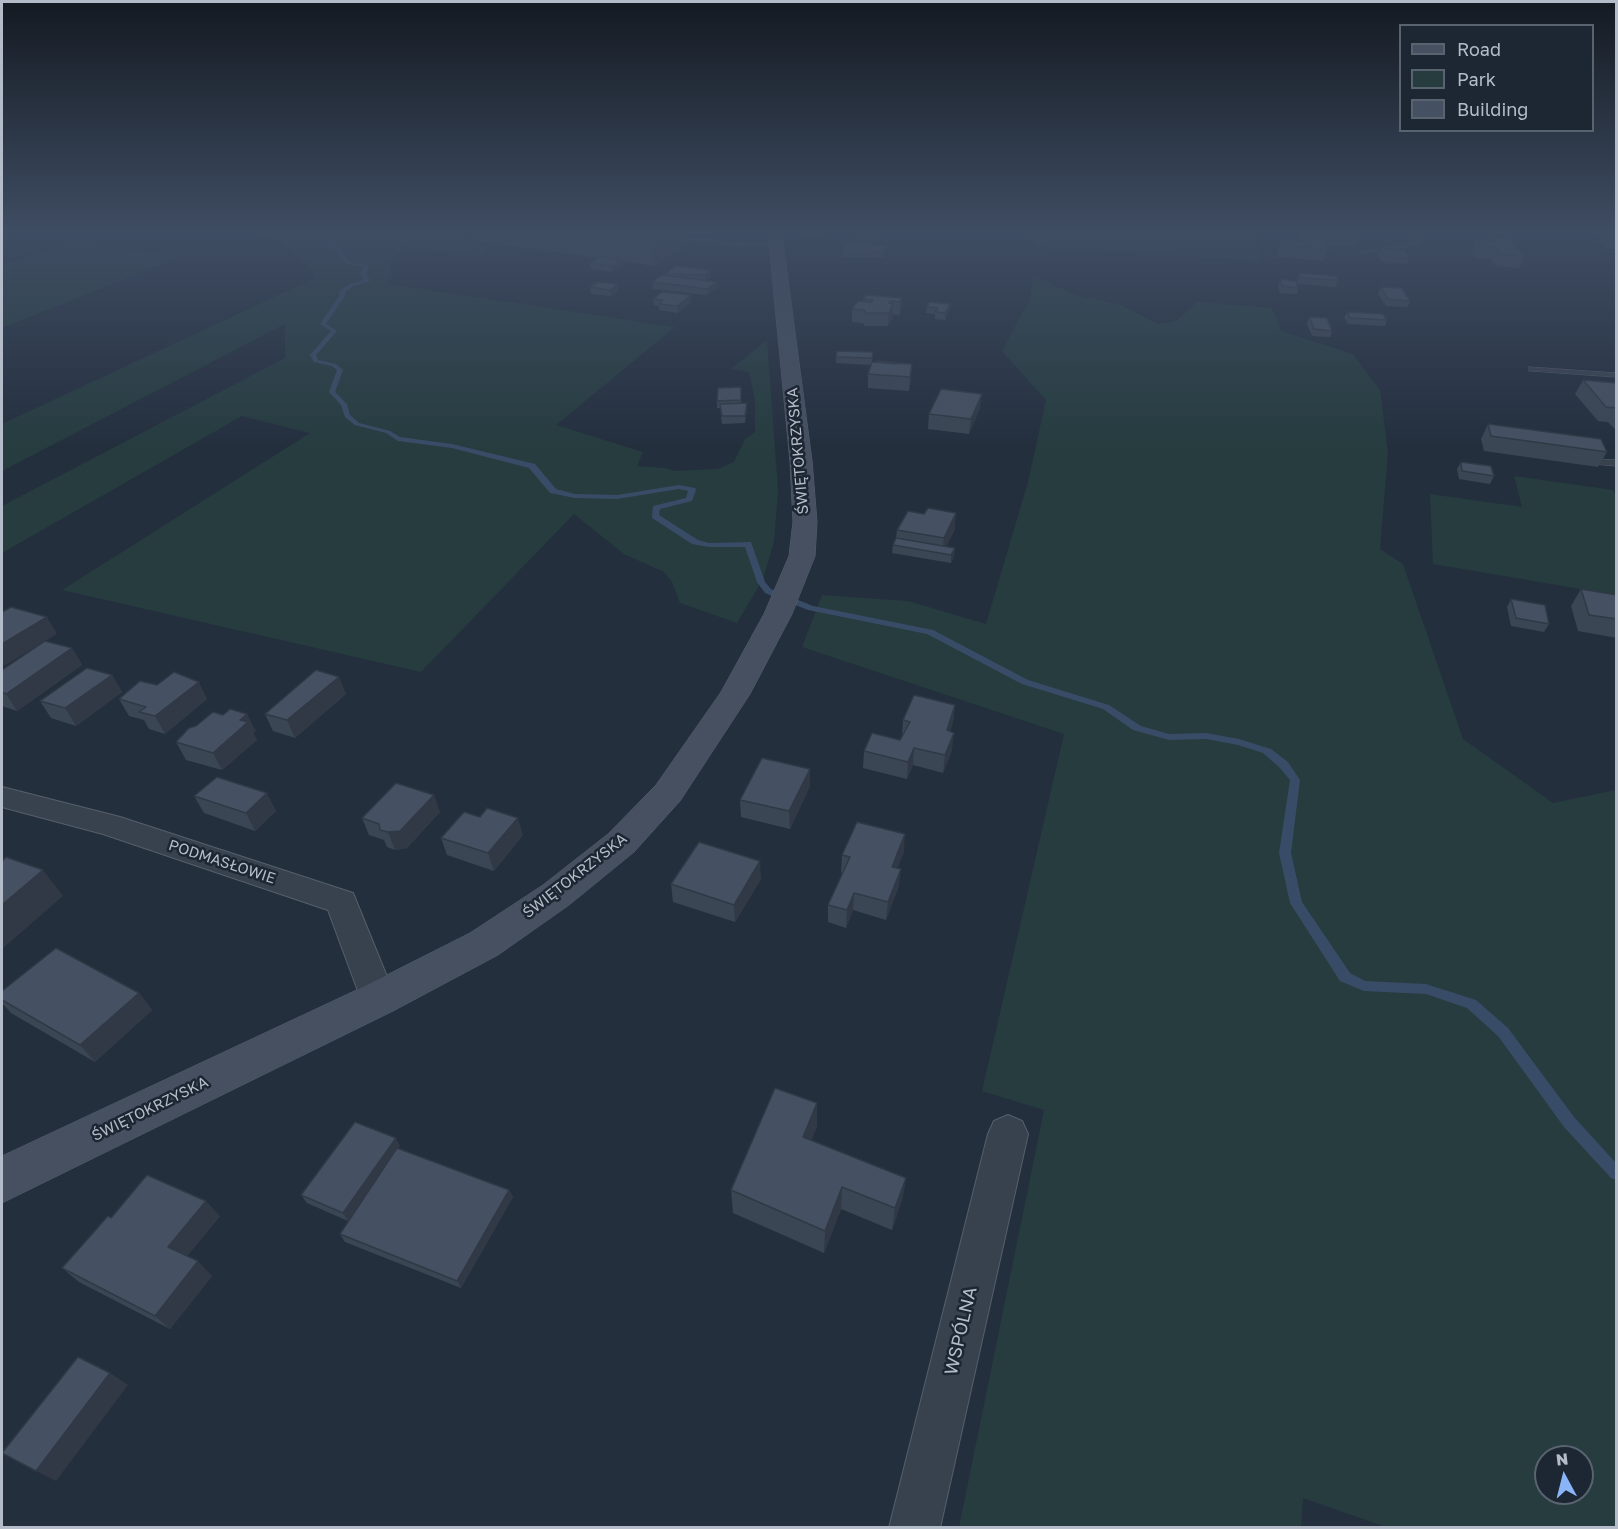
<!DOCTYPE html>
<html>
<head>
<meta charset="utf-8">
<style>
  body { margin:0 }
  #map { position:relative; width:1618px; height:1529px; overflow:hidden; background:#242f3e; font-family:"Golos Text",sans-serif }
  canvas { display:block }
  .frame { position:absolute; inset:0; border:3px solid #b4bcc9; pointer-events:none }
  .legend { position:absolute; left:1399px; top:24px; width:195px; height:108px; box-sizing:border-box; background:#1d2633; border:2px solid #59626f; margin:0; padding:8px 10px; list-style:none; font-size:18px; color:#b4bcc9 }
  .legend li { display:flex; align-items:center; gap:12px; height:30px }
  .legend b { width:30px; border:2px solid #59626f }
  .north { position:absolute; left:1534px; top:1445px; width:60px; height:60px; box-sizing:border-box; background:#1d2633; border:2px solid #59626f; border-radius:50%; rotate:353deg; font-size:16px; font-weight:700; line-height:24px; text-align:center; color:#b4bcc9 }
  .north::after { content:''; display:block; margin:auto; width:21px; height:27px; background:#8ab4f8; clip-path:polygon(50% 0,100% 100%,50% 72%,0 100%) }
</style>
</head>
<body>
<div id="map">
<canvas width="1618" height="1529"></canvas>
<div class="frame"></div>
<ul class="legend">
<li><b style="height:8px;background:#465061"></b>Road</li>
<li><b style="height:16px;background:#263c3f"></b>Park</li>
<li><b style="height:16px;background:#455162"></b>Building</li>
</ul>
<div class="north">N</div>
</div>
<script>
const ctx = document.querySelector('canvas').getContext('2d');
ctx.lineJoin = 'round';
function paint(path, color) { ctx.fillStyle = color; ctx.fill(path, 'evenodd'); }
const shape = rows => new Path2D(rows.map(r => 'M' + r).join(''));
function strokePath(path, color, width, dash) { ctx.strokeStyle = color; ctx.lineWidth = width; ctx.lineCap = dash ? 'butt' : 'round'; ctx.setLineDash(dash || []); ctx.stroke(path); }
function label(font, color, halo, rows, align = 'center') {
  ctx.font = font + ' "Golos Text",sans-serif'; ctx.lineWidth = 5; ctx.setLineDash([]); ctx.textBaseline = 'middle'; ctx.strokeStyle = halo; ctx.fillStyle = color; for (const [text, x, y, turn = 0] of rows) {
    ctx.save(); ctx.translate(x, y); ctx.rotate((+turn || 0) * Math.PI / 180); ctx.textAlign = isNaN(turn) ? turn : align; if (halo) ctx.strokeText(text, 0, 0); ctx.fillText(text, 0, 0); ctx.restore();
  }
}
paint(shape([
  [253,234,460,234,459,241,485,246,487,253,479,257,404,247,389,265,392,276,388,284,675,327,556,425,643,452,637,466,665,468,675,471,718,469,734,462,745,439,755,432,755,400,749,372,731,369,767,340,778,490,774,542,763,579,737,623,680,603,672,582,664,572,624,554,574,514,421,672,62,590,310,433,242,416,2,553,2,506,285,358,285,324,2,471,2,424,315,278,313,272,282,241],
  [1028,234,1253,234,1260,261,1035,247,1035,239],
  [73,242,180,257,2,328,2,266],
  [1033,275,1072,294,1121,305,1158,324,1176,321,1197,302,1272,308,1281,331,1353,354,1380,390,1388,453,1380,549,1403,564,1463,739,1553,803,1616,790,1616,1527,1386,1527,1303,1498,1301,1527,959,1527,1044,1110,982,1091,1064,734,802,647,822,595,908,601,986,624,1028,482,1046,400,1002,351,1030,299],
  [1546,1457,1582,1457,1582,1493,1546,1493],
  [1514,476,1613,490,1616,497,1616,595,1433,564,1430,494,1522,507]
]), '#263c3f');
paint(shape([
  [319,234,324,234,336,244,350,262,369,266,366,274,370,281,354,286,345,292,345,296,326,324,337,331,316,355,318,360,336,364,343,370,335,392,347,404,350,415,359,423,390,431,400,437,452,444,535,464,556,489,575,494,617,495,679,485,695,488,696,490,692,501,660,509,659,515,698,540,709,543,751,542,765,582,771,589,813,606,933,630,1028,680,1109,705,1141,726,1169,734,1206,733,1239,739,1271,749,1288,762,1300,780,1291,853,1302,902,1350,973,1365,981,1426,984,1476,1000,1508,1028,1574,1117,1616,1163,1616,1180,1611,1178,1564,1127,1498,1036,1467,1008,1426,994,1364,991,1340,981,1290,903,1279,853,1290,780,1280,768,1263,753,1238,745,1206,739,1169,740,1133,730,1103,709,1022,684,927,634,808,610,765,593,757,582,745,547,709,547,692,544,652,518,653,506,686,498,688,491,679,489,617,499,575,498,550,493,529,468,452,448,398,441,386,433,355,425,345,417,341,405,329,392,337,370,332,366,314,362,310,355,331,331,320,324,339,296,339,291,350,284,364,280,360,274,363,267,346,264,332,246,319,234]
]), '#394c67');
const lane = shape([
  [633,234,653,234,741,243,776,242,779,244,741,247,633,234],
  [1409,234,1415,234,1420,244,1362,254,1359,252,1414,242,1409,234],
  [1529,367,1616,373,1616,377,1532,371,1529,371,1529,367],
  [1596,459,1616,460,1616,466,1593,464,1593,460,1596,459]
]);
const street = shape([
  [2,787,120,817,353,893,396,999,391,1010,378,1014,365,1010,328,910,103,834,2,807,2,787],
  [1008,1115,1022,1121,1028,1134,940,1528,889,1528,988,1134,994,1121,1008,1115]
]);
const secondary = shape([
  [768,234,782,234,812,461,817,522,815,556,792,614,750,694,680,801,634,852,569,905,498,955,393,1011,2,1203,2,1156,363,987,470,933,543,885,608,834,656,785,721,692,764,614,789,556,793,522,790,461,768,234]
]);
strokePath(lane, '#565f6c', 1);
strokePath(street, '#565f6c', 2);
strokePath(secondary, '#565f6c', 1);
paint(lane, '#38414e');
paint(street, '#38414e');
paint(secondary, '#465061');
paint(shape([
  [474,234,680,234,682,248,655,266,622,261,622,266,612,272,591,269,590,263,599,258,475,241],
  [801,234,821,234,819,237,801,236],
  [863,234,876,234,872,241,862,240],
  [1300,234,1317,236,1317,234,1333,234,1358,242,1356,247,1327,245,1328,249,1324,261,1278,257,1278,251,1281,239,1298,241],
  [1488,237,1525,256,1519,268,1496,266,1490,259,1476,258,1471,252,1476,240,1486,241],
  [1601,237,1617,238,1617,249,1608,249,1598,242],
  [1379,249,1409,258,1407,264,1381,262,1377,255],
  [842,251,885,252,882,258,842,257],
  [711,270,711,276,707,280,716,288,707,295,653,289,652,282,666,275,665,274],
  [1299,273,1338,280,1336,287,1298,284,1297,279],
  [1280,279,1298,288,1297,294,1280,293,1278,286],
  [618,284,618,291,611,296,591,294,590,287],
  [1381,287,1410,301,1407,307,1386,306,1378,294],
  [902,298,901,311,899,315,893,314,893,317,888,326,865,326,863,323,852,322,852,309,863,301,863,299],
  [653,299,691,302,678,313,659,310,659,306,654,305],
  [950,304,949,310,945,320,935,319,935,314,926,313,927,307],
  [1347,312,1387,320,1385,326,1348,324,1344,318],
  [1309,317,1332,331,1330,337,1312,336,1307,324],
  [873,352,872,362,897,364,911,378,909,391,868,388,868,374,871,365,836,363,836,357],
  [1583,380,1617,383,1617,431,1608,422,1598,421,1575,394],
  [741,387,741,403,747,410,745,423,722,424,720,408,717,408,717,401],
  [980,408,969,434,928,429,929,414],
  [1488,424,1607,452,1598,467,1484,451,1481,439],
  [1461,462,1494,476,1490,484,1459,479,1457,469],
  [955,529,946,547,954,556,951,563,892,553,893,545,896,538,897,530],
  [1581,589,1617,595,1617,638,1578,631,1571,606],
  [1511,599,1549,624,1544,632,1511,626,1507,607],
  [72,648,82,665,17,711,2,706,2,670],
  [112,675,122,692,76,726,51,718,40,701],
  [346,694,295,738,273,731,265,714],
  [119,699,207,699,165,734,149,729,144,720,129,716],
  [955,705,953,722,950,731,952,750,943,773,913,765,907,779,863,768,864,751,900,740,902,737,903,720],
  [223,715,256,731,253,733,257,740,222,770,186,760,176,742,196,726],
  [810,769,810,786,790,829,741,817,740,800],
  [194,796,276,811,255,831,204,813],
  [440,812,407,848,395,850,387,847,384,840,369,835,362,818],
  [523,835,494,871,447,855,441,838],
  [904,852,897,868,899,886,886,920,853,910,846,928,828,922,828,905,843,873,841,873,842,855],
  [761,879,735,922,673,902,671,884],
  [2,991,139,993,152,1010,95,1062,11,1013,2,1003],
  [817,1127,811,1140,906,1178,902,1200,892,1230,841,1209,824,1253,733,1213,731,1190],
  [400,1146,398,1149,509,1190,513,1197,461,1288,345,1242,340,1234,365,1196,348,1221,307,1203,301,1195],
  [220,1216,187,1256,212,1276,170,1329,79,1282,62,1268,111,1218]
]), '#3b4654');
paint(shape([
  [666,234,680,234,682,248,655,266,653,242],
  [886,246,885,252,882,258,882,252],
  [622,260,622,266,612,272,611,266],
  [711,270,711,276,706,281,705,275],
  [716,282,716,288,707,295,707,289],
  [618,284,618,291,611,296,610,290],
  [691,295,691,302,678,313,677,306],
  [902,298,901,311,899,315,900,302],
  [891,301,890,310,893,304,893,317,888,326,889,303],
  [950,304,949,310,945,320,945,313],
  [912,364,911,378,909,391,910,377],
  [982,394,980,408,969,434,971,419],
  [747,403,747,410,745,423,745,416],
  [956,513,955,529,942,554,944,538],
  [955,548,954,556,951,563,951,555],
  [47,617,57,634,4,666,2,661,2,644],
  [72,648,82,665,17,711,6,694],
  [112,675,122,692,76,726,65,708],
  [339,677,346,694,295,738,287,720],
  [199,682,207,699,165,734,155,716],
  [955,705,953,722,945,747,947,730],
  [247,714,256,731,253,733,257,740,222,770,213,753,240,720],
  [954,733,952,750,943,773,945,755],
  [914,748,913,765,907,779,908,762],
  [810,769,810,786,790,829,789,811],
  [267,793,276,811,255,831,246,813],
  [434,795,440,812,407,848,395,850,388,832],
  [518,818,523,835,494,871,488,853],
  [905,834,904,852,891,884,892,867],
  [760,861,761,879,735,922,734,905],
  [901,869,899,886,886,920,888,902],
  [43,870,63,896,2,949,2,905],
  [854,893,853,910,846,928,847,910],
  [139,993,152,1010,95,1062,80,1045],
  [817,1103,817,1127,803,1161,803,1137],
  [396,1138,400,1146,348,1221,343,1213],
  [906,1178,902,1200,892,1230,895,1208],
  [842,1187,841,1209,824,1253,825,1231],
  [509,1190,513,1197,461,1288,457,1281],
  [206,1201,220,1216,183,1261,168,1247],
  [198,1261,212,1276,170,1329,155,1316],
  [110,1373,128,1385,56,1481,36,1471]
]), '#303945');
const building = shape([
  [587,234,666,234,653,242,587,234],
  [1300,234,1325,236,1328,249,1282,245,1281,239,1302,241,1300,234],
  [1318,234,1333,234,1356,236,1358,242,1325,239,1325,236,1318,236,1318,234],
  [1488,237,1508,238,1525,256,1501,254,1495,247,1481,246,1476,240,1492,241,1488,237],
  [1601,237,1617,238,1617,243,1611,243,1601,237],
  [849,241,886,246,882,252,842,251,849,241],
  [1379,249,1404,250,1409,258,1384,256,1379,249],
  [600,257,622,260,611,266,590,263,600,257],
  [675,266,711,270,705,275,665,274,675,266],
  [1299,273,1337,276,1338,280,1300,278,1299,273],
  [662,275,716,282,707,289,652,282,662,275],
  [1280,279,1296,281,1298,288,1282,286,1280,279],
  [598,282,618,284,610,290,590,287,598,282],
  [1381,287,1402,288,1410,301,1388,299,1381,287],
  [662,292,691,295,677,306,659,304,663,300,653,299,662,292],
  [866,295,902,298,900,302,891,301,889,303,893,304,889,313,866,313,864,310,852,309,858,301,871,302,873,300,863,299,866,295],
  [929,302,950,304,945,313,935,312,938,308,927,307,929,302],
  [1347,312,1383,314,1387,320,1350,318,1347,312],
  [1309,317,1327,318,1332,331,1314,329,1309,317],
  [837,351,873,352,872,358,836,357,837,351],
  [877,361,897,363,897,364,877,362,877,361],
  [872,362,912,364,910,377,868,374,872,362],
  [1583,380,1617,383,1617,408,1606,407,1583,380],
  [741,387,741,400,717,401,718,388,741,387],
  [941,389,982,394,971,419,929,414,941,389],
  [747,403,745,416,722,416,720,404,747,403],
  [1488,424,1601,439,1607,452,1491,436,1488,424],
  [1461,462,1491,466,1494,476,1462,471,1461,462],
  [928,508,956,513,944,538,897,530,908,511,924,514,928,508],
  [896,538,955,548,951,555,893,545,896,538],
  [1581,589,1617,595,1617,619,1589,615,1581,589],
  [1511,599,1545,605,1549,624,1516,618,1511,599],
  [11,607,47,617,2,644,2,611,4,611,11,607],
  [45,641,72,648,6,694,2,692,2,670,45,641],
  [87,668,112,675,65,708,40,701,87,668],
  [316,670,339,677,287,720,265,714,316,670],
  [174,672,199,682,155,716,139,712,146,707,119,699,140,681,157,685,174,672],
  [914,695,955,705,947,730,954,733,945,755,914,748,908,762,864,751,872,733,900,740,910,722,903,720,914,695],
  [230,709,247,714,240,720,248,722,213,753,176,742,189,728,196,726,213,712,223,715,230,709],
  [762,758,810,769,789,811,740,800,762,758],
  [217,777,267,793,246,813,194,796,217,777],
  [396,783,434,795,400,831,388,832,380,830,379,824,362,818,396,783],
  [487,808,518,818,488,853,441,838,464,812,480,817,487,808],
  [857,822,905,834,892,867,901,869,888,902,854,893,847,910,828,905,850,857,842,855,857,822],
  [699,842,760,861,734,905,671,884,699,842],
  [6,857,43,870,2,905,2,861,6,857],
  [56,948,139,993,80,1045,2,1000,2,991,56,948],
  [775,1088,817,1103,803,1137,906,1178,895,1208,842,1187,825,1231,731,1190,775,1088],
  [355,1122,396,1138,343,1213,301,1195,355,1122],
  [397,1148,509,1190,457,1281,340,1234,397,1148],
  [147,1175,206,1201,168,1247,198,1261,155,1316,62,1268,108,1216,111,1218,147,1175],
  [78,1357,110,1373,36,1471,2,1453,78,1357]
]);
paint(building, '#455162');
strokePath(building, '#303945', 1.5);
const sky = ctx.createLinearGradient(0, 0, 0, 448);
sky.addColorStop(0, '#141a22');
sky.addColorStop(0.52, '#3f4d63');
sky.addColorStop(1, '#3f4d6300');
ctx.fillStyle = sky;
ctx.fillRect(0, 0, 1618, 448);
label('15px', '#b4bcc9', '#1d2633', [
  ["ŚWIĘTOKRZYSKA",798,451,-95],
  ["PODMASŁOWIE",222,862,18],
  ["ŚWIĘTOKRZYSKA",575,876,-38],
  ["ŚWIĘTOKRZYSKA",150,1109,-26]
]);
label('18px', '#b4bcc9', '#1d2633', [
  ["WSPÓLNA",961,1331,-77]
]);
</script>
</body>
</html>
